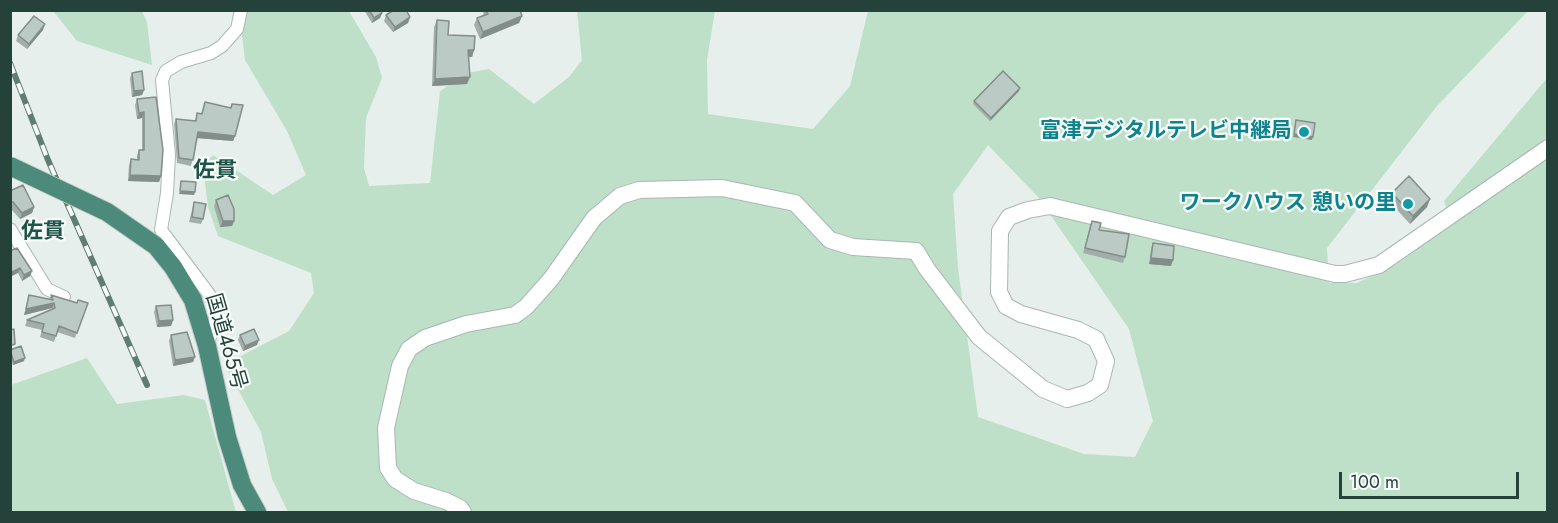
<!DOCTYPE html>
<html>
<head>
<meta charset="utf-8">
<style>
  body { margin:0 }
  #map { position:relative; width:1558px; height:523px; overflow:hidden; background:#e6efeb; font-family:Jost,sans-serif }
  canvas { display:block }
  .frame { position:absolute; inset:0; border:12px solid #24423a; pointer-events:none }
  .scale { position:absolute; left:1339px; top:472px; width:180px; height:27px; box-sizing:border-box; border:3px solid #24423a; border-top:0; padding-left:8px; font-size:18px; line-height:21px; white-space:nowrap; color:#24423a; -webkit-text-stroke:4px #f7fbf9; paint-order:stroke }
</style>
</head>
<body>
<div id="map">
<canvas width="1558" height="523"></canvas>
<div class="frame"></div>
<div class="scale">100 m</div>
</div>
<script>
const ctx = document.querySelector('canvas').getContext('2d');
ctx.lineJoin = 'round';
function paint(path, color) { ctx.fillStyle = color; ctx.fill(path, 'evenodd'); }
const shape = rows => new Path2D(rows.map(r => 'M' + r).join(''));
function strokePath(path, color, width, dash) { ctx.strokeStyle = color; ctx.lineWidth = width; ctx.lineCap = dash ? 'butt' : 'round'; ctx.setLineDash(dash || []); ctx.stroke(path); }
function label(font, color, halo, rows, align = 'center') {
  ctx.font = font + ' Jost,"Noto Sans JP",sans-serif'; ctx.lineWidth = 4.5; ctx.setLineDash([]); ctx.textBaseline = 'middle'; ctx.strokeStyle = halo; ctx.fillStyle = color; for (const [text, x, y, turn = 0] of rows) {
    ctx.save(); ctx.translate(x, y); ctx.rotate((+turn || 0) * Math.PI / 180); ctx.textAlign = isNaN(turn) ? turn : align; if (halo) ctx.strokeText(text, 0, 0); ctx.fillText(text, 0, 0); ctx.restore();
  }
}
paint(shape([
  [53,11,142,11,147,22,152,65,77,41],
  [239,11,349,11,376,57,382,78,366,118,364,168,369,186,430,183,440,91,467,73,489,69,534,104,569,77,582,60,577,11,715,11,707,60,708,114,813,129,850,86,868,11,1528,11,1437,106,1327,248,1329,283,1357,283,1397,264,1452,224,1444,201,1547,78,1547,512,288,512,272,479,261,432,228,371,239,357,289,331,314,293,311,273,218,236,208,207,203,166,213,155,273,195,306,175,287,131,245,60],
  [988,145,1038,197,1129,329,1153,421,1135,457,1084,454,978,417,958,268,953,194],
  [87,358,117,404,184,395,205,400,236,512,11,512,11,385]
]), '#bfe0c8');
const minor = shape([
  [10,229,47,289,64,297],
  [207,346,215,322,215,307,209,294,161,230,167,193,169,155,162,80,166,71,181,62,211,53,222,46,237,29,241,10]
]);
const tertiary = shape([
  [463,512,460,508,446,501,414,491,395,479,388,468,386,428,400,366,409,349,425,338,466,324,515,315,526,307,551,279,594,218,620,196,639,190,722,188,795,203,830,240,853,247,916,251,927,269,979,337,1043,389,1067,399,1088,393,1100,385,1106,361,1096,339,1078,330,1021,314,1006,306,999,292,1000,231,1009,217,1028,210,1050,206,1335,274,1345,274,1379,265,1548,148]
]);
const trunk = shape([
  [156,246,173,267,193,300,207,346,227,437,242,485,257,512]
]);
strokePath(minor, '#a8b8b2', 14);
strokePath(tertiary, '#a8b8b2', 18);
strokePath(trunk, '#c2cac8', 20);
strokePath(minor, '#fff', 12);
strokePath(tertiary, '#fff', 16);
strokePath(trunk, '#4c8a7c', 18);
const rail = shape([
  [10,63,48,160,147,385]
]);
strokePath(rail, '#5f7d75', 6);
strokePath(rail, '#f7fbf9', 4, [11]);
const trunkBridge = shape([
  [10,166,107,212,156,246]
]);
strokePath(trunkBridge, '#c2cac8', 20, []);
strokePath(trunkBridge, '#4c8a7c', 18);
paint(shape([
  [364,10,380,10,382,13,380,18,372,23],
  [484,10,520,10,522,16,519,23,480,39,474,25,477,18,483,16],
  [386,15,410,17,408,23,393,32,384,21],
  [437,20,448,35,474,50,472,57,468,57,467,84,432,86,434,27],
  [43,30,27,49,16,41,18,35],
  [132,73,144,90,142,95,132,97,130,78],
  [1019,91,990,121,973,104,974,101],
  [156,97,161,176,159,182,128,181,129,165,131,159,137,160,137,155,139,150,142,150,142,118,137,119,135,105,137,99],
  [205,102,235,136,233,141,197,138,191,166,177,163,174,124,176,119,195,121,197,113,201,114],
  [10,191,34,207,32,213,20,219,11,209],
  [1392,193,1427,207,1410,224,1389,201],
  [216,200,234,221,232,226,220,227,214,206],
  [194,202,203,219,201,224,189,222],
  [1092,221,1099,230,1125,257,1123,263,1083,253],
  [1153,243,1171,266,1149,264,1151,249],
  [10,251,32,271,30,276,22,281,18,273],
  [29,295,49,300,51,295,77,303,88,303,75,338,57,332,54,342,40,337,42,330,25,326,27,320,52,309,52,308,24,315],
  [156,306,173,320,171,326,157,327,154,312],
  [171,335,195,357,193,362,173,366,169,341],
  [240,335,257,345,243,351,238,340],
  [10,350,24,361,13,365,10,358]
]), '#a1aea9');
paint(shape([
  [382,13,380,18,372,23,374,18],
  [522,16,519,23,480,39,483,32],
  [410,17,408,23,393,32,395,27],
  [45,24,43,30,27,49,29,44],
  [468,50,474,50,472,57,465,56],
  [470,77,467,84,432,86,435,79],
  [1020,88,1019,91,990,121,991,118],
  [144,90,142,95,132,97,134,91],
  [144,112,142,118,137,119,139,113],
  [198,132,235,136,233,141,196,138],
  [1294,134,1313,137,1312,140,1293,137],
  [130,175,161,176,159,182,128,181],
  [180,191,195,192,194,195,179,194],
  [1430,199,1427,207,1410,224,1413,216],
  [34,207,32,213,20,219,22,213],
  [223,221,234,221,232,226,220,227],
  [1151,258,1173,260,1171,266,1149,264],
  [20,268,18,273,10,277,10,273],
  [32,271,30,276,22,281,24,275],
  [54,303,52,308,24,315,26,309],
  [173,320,171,326,157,327,159,321],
  [259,340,257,345,243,351,245,346],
  [195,357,193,362,173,366,175,360],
  [25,358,24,361,13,365,14,362]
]), '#838d89');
const building = shape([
  [369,10,380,10,382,13,374,18,369,10],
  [394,10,406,10,410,17,395,27,386,15,394,10],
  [486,10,520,10,522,16,483,32,477,18,488,14,486,10],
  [34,16,45,24,29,44,18,35,34,16],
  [437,20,449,21,448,35,475,36,474,50,468,50,470,77,435,79,437,20],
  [142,71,144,90,134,91,132,73,142,71],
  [1003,71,1020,88,991,118,974,101,1003,71],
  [156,97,163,150,161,176,130,175,131,159,139,160,139,150,144,150,144,112,139,113,137,99,156,97],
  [205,102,231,108,232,104,243,105,235,136,198,132,193,160,179,158,176,119,196,121,197,113,202,114,205,102],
  [1296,120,1315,123,1313,137,1294,134,1296,120],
  [1409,176,1430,199,1413,216,1392,193,1409,176],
  [181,181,196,182,195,192,180,191,181,181],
  [23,185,34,207,22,213,13,202,10,203,10,191,23,185],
  [228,195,234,209,234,221,223,221,216,200,228,195],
  [194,202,206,204,203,219,192,217,194,202],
  [1092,221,1101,223,1099,230,1129,234,1125,257,1085,248,1092,221],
  [1153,243,1174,246,1173,260,1151,258,1153,243],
  [17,248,32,271,24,275,20,268,10,273,10,251,17,248],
  [29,295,53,300,51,295,77,303,78,300,88,303,77,333,59,326,56,336,42,332,44,324,27,320,55,308,54,303,26,309,29,295],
  [171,305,173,320,159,321,156,306,171,305],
  [14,329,15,344,10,346,10,330,14,329],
  [254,329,259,340,245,346,240,335,254,329],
  [187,332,195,357,175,360,171,335,187,332],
  [21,346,25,358,14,362,10,350,21,346]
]);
paint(building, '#bbcac4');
strokePath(building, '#838d89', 1.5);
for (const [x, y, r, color] of [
  [1304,132,6,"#0f9aa8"],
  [1408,204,6,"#0f9aa8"]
]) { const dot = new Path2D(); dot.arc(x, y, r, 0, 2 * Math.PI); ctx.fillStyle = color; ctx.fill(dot); strokePath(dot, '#f7fbf9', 2); }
label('bold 21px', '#0d838f', '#f7fbf9', [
  ["富津デジタルテレビ中継局",1292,132],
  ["ワークハウス 憩いの里",1396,204]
], 'right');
label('21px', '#24423a', '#f7fbf9', [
  ["国道465号",225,342,74]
]);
label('bold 22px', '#1f5548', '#f7fbf9', [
  ["佐貫",215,172],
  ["佐貫",43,233]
]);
</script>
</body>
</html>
